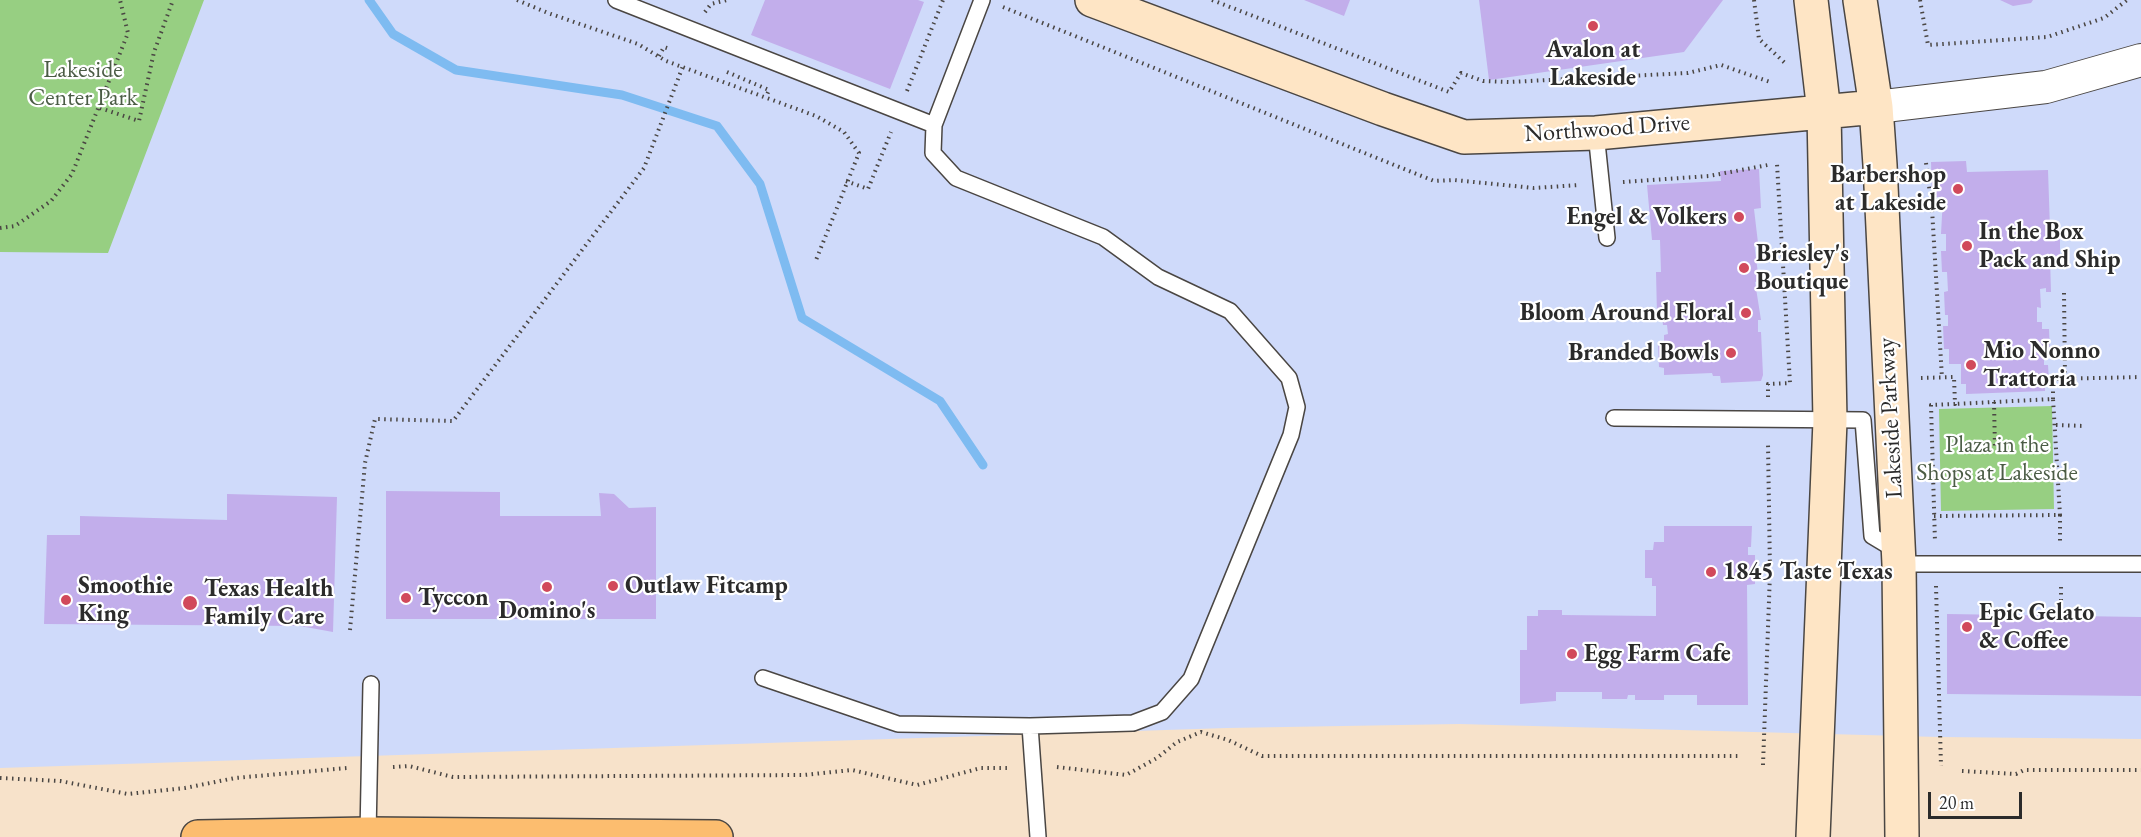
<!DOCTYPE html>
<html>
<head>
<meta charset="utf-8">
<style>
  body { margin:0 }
  #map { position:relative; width:2141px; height:837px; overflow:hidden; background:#f7e2ca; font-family:"EB Garamond",serif }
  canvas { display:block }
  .scale { position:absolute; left:1928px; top:792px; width:94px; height:27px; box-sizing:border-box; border:3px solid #2b2b2b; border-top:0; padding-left:8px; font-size:18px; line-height:21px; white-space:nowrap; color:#2b2b2b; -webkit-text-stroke:4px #fff; paint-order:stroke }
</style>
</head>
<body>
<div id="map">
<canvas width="2141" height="837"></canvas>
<div class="scale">20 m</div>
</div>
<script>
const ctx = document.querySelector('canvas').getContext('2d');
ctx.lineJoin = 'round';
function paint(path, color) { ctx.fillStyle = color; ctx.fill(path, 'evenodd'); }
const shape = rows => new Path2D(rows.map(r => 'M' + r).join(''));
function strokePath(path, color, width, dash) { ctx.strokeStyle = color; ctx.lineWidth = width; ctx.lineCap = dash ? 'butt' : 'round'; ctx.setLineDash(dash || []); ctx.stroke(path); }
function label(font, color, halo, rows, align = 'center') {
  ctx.font = font + ' "EB Garamond",serif'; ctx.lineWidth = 4.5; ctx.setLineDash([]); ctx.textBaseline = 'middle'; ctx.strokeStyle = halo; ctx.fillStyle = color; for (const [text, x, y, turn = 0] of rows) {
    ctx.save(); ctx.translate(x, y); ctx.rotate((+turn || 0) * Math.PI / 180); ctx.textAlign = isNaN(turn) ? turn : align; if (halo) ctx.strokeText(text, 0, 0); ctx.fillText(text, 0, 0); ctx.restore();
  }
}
paint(shape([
  [0,0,2141,0,2141,739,1939,737,1459,724,1227,728,0,768]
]), '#cfdafa');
paint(shape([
  [0,0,204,0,108,253,0,252],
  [2052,406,2054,509,1941,511,1939,409]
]), '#97cf82');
strokePath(shape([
  [369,0,393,34,456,70,622,95,717,126,760,184,802,318,940,401,983,465]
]), '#7ebbf1', 9);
paint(shape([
  [765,0,918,0,924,2,890,89,751,35],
  [1304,0,1350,0,1344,16],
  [1479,0,1723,0,1684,52,1489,80],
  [2000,0,2033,0,2031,3,2013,6],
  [1966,161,1967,172,2048,170,2050,229,2060,229,2060,257,2050,258,2051,292,2046,292,2046,288,2040,289,2041,308,2037,307,2037,322,2042,322,2042,329,2049,329,2050,355,2044,355,2044,365,2048,365,2049,381,2045,381,2045,391,1966,394,1966,384,1961,384,1961,364,1949,364,1949,349,1944,349,1943,326,1948,326,1948,315,1945,315,1944,292,1948,291,1947,272,1942,272,1941,251,1946,251,1946,234,1941,234,1943,197,1932,197,1931,162],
  [1759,169,1761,208,1754,209,1758,243,1754,243,1759,281,1755,282,1761,320,1758,320,1758,332,1761,332,1763,375,1761,381,1721,383,1720,376,1713,376,1712,373,1664,375,1664,368,1659,367,1658,342,1664,342,1664,335,1668,334,1667,325,1663,325,1662,315,1657,315,1656,272,1661,272,1660,240,1652,240,1647,185,1721,181,1720,171],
  [386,491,500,492,500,516,601,516,599,493,614,494,629,508,656,507,656,619,386,619],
  [227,494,337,497,333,632,300,626,44,624,47,535,80,535,80,516,227,520],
  [1664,526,1752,526,1751,547,1748,547,1748,555,1755,555,1755,584,1747,585,1748,705,1697,705,1697,695,1664,695,1664,700,1635,700,1635,695,1628,695,1627,699,1602,699,1602,692,1556,692,1556,701,1520,704,1520,650,1527,650,1527,616,1538,616,1538,610,1562,610,1562,615,1656,616,1656,586,1652,586,1652,578,1645,578,1645,550,1653,550,1654,542,1664,542],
  [1947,614,2141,617,2141,696,1947,694]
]), '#c2aeeb');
const lane = shape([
  [616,0,934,125],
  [982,0,934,125,933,153,956,178,1103,237,1158,277,1230,311,1289,378,1297,407,1291,435,1191,679,1162,712,1133,723,1030,726],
  [1596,133,1607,238],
  [1614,418,1863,420,1872,536,1897,551],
  [1899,564,2141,564],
  [763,678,898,724,1030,726,1038,837],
  [368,834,371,684]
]);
const street = shape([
  [1876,107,2046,87,2141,60]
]);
const secondary = shape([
  [1092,0,1383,109,1464,137,1596,133,1876,107],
  [1811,0,1824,112,1830,421,1813,837],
  [1860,0,1876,107,1880,165,1899,564,1902,837]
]);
const primary = shape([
  [198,837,368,834,716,837]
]);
strokePath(lane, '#4a4643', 18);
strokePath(street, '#4a4643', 34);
strokePath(secondary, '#4a4643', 36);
strokePath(primary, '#4a4643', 36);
strokePath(shape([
  [517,0,548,13,638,44,666,61,816,116,844,132,859,153,816,260],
  [1212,0,1449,92,1461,73,1483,81,1509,82,1688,73,1721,65,1770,82],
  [1754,0,1759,39,1785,63],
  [1920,0,1928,45,2047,37,2104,18,2127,0],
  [1003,7,1434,181,1454,180,1534,188,1579,185],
  [705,12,711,4,727,0],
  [659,56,664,47,670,49],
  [727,72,769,90,766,97],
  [907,91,943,0],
  [100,108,139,121,154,52,173,0],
  [1926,163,1932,209,1942,378],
  [846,181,868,189,891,132],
  [1623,182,1709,176,1768,165],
  [0,228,15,226,51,201,72,174,128,33,120,0],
  [2064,293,2065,378],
  [1921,378,1954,377,1955,404,1931,405,1935,542],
  [1768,397,1768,384,1790,383,1777,164],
  [2053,399,2053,379,2141,377],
  [1994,402,1995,449],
  [2056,425,2085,426],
  [2060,515,2060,541],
  [1934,516,2060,515,2053,399,1955,404],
  [1936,586,1941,766],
  [2061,587,2061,603],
  [350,630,365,463,375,419,453,421,644,168,683,66],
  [1763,765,1770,573,1768,443],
  [393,767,409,766,453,777,804,775,852,770,917,785,981,768,1010,768],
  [1057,767,1126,775,1157,758,1177,742,1201,732,1228,740,1262,756,1741,756],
  [1962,771,2016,774,2024,770,2141,770],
  [0,778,60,781,128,794,185,788,235,778,347,768]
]), '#4a4643', 4, [1.5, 4.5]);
strokePath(lane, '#fff', 15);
strokePath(street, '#fff', 32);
strokePath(secondary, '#fee5c5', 33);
strokePath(primary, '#fcbd6f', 33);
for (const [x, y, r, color] of [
  [1593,26,6,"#d1495b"],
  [1958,189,6,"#d1495b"],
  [1739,217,6,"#d1495b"],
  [1967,246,6,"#d1495b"],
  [1744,268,6,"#d1495b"],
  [1746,313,6,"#d1495b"],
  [1731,353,6,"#d1495b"],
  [1971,365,6,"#d1495b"],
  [1711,572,6,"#d1495b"],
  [613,586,6,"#d1495b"],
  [547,587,6,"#d1495b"],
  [406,598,6,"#d1495b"],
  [66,600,6,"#d1495b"],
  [190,603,8,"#d1495b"],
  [1967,627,6,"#d1495b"],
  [1572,654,6,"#d1495b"]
]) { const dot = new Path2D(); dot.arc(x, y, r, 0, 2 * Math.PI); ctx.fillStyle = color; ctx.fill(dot); strokePath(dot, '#fff', 2); }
label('bold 24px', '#2b2b2b', '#fff', [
  ["Avalon at",1593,50,"center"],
  ["Lakeside",1593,78,"center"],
  ["Barbershop",1946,175,"right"],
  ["at Lakeside",1946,203,"right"],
  ["Engel & Volkers",1727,217,"right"],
  ["In the Box",1979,232],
  ["Pack and Ship",1979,260],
  ["Briesley's",1756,254],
  ["Boutique",1756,282],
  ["Bloom Around Floral",1734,313,"right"],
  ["Mio Nonno",1983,351],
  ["Trattoria",1983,379],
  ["Branded Bowls",1719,353,"right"],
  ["1845 Taste Texas",1723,572],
  ["Smoothie",78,586],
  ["King",78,614],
  ["Outlaw Fitcamp",625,586],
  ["Texas Health",204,589],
  ["Family Care",204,617],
  ["Tyccon",418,598],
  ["Domino's",547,611,"center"],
  ["Epic Gelato",1979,613],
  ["& Coffee",1979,641],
  ["Egg Farm Cafe",1584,654]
], 'left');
label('24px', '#4b5c45', '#fff', [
  ["Lakeside",83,70],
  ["Center Park",83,98],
  ["Plaza in the",1997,445],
  ["Shops at Lakeside",1997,473]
]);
label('24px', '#2b2b2b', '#fff', [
  ["Northwood Drive",1607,129,-4],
  ["Lakeside Parkway",1891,418,-93]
]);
</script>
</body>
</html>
